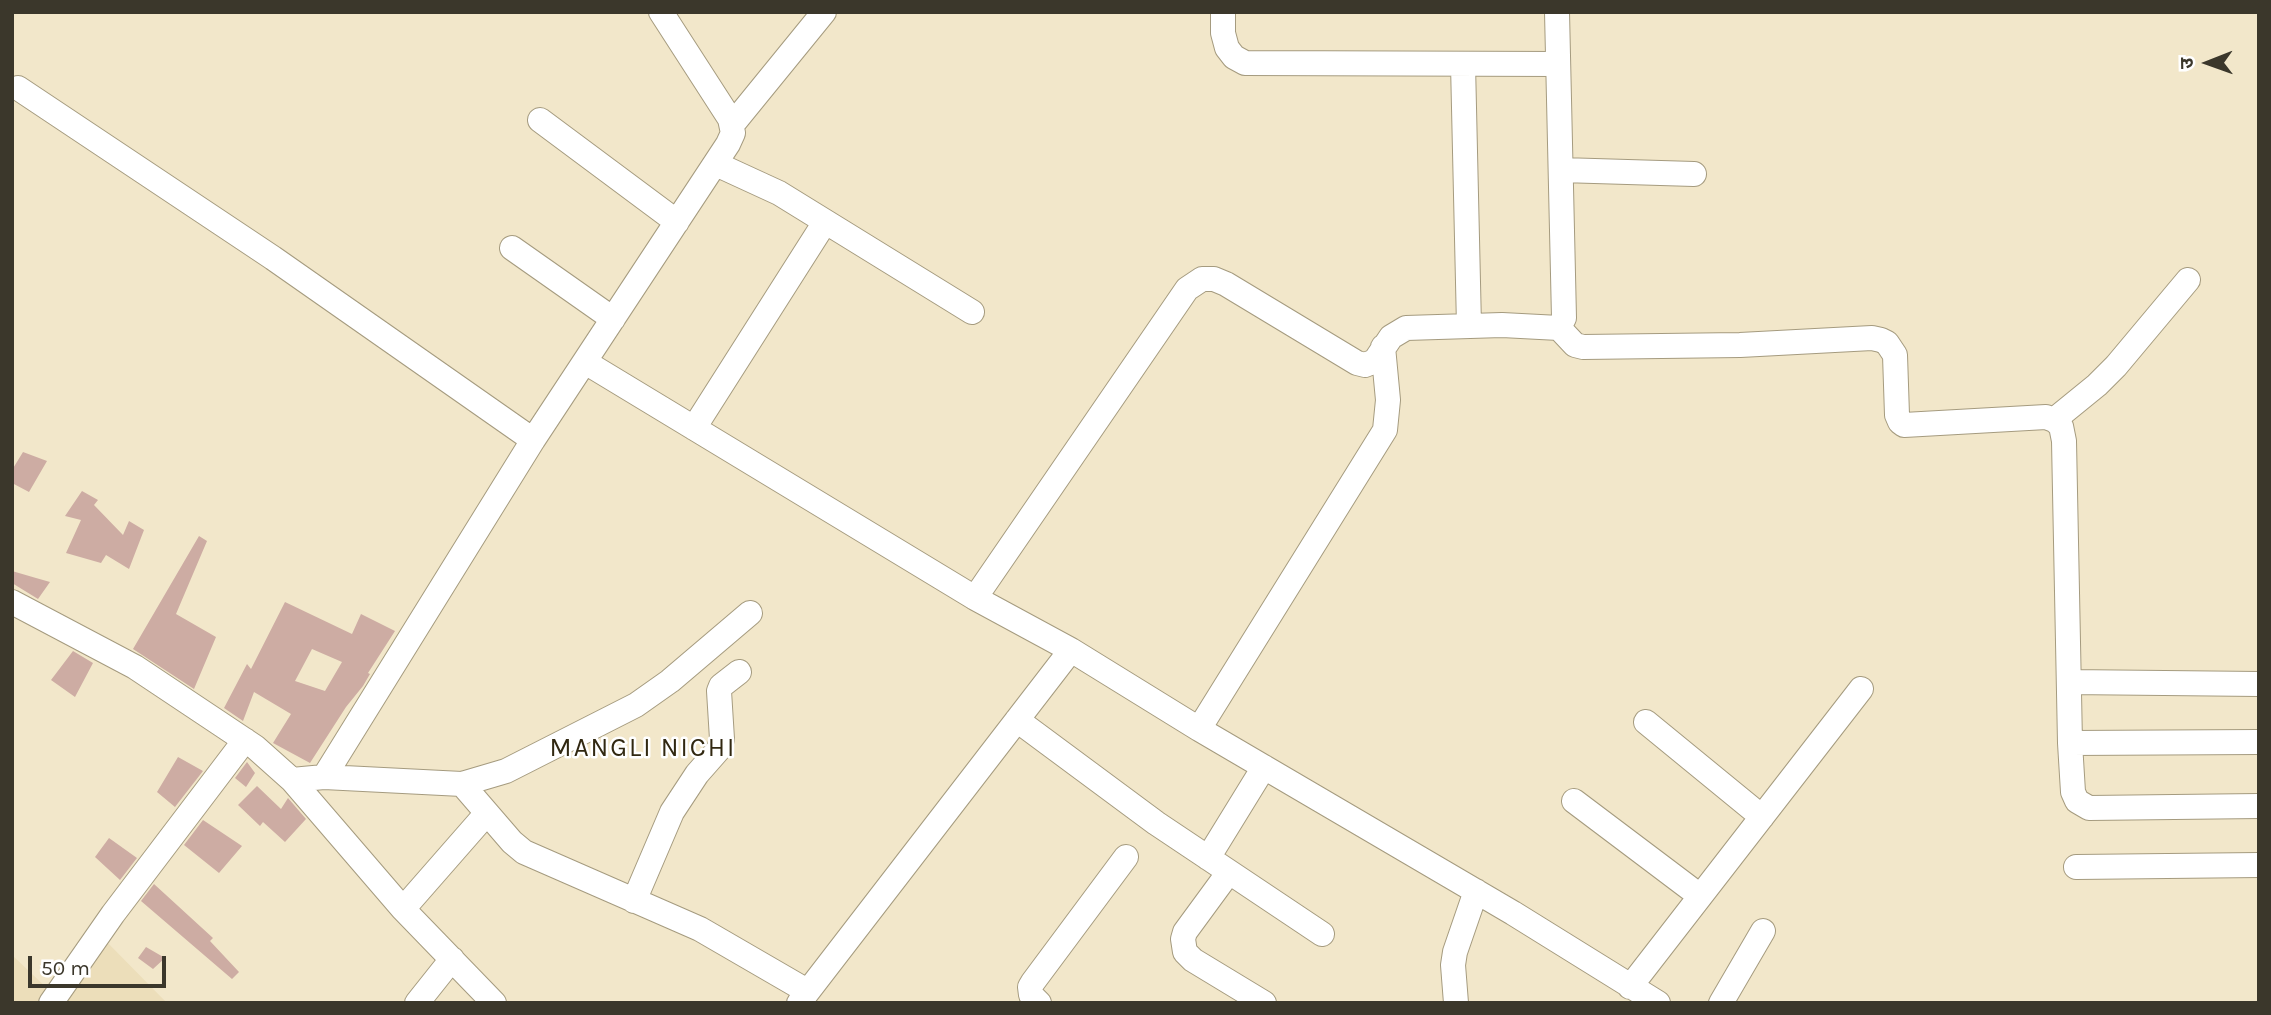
<!DOCTYPE html>
<html>
<head>
<meta charset="utf-8">
<style>
  body { margin:0 }
  #map { position:relative; width:2271px; height:1015px; overflow:hidden; background:#f2e7ca; font-family:Karla,"Noto Sans Devanagari",sans-serif }
  canvas { display:block }
  .frame { position:absolute; inset:0; border:14px solid #3b372b; pointer-events:none }
  .north { position:absolute; left:2173px; top:28px; width:70px; height:70px; -webkit-text-stroke:5px #fff; paint-order:stroke; rotate:269deg; font-size:19px; font-weight:700; line-height:28px; text-align:center; color:#3b372b }
  .north::after { content:''; display:block; margin:auto; width:24px; height:32px; background:#3b372b; clip-path:polygon(50% 0,100% 100%,50% 72%,0 100%) }
  .scale { position:absolute; left:28px; top:956px; width:138px; height:32px; box-sizing:border-box; border:4px solid #3b372b; border-top:0; padding-left:9px; font-size:21px; line-height:24px; white-space:nowrap; color:#3b372b; -webkit-text-stroke:5px #fff; paint-order:stroke }
</style>
</head>
<body>
<div id="map">
<canvas width="2271" height="1015"></canvas>
<div class="frame"></div>
<div class="north">उ</div>
<div class="scale">50 m</div>
</div>
<script>
const ctx = document.querySelector('canvas').getContext('2d');
ctx.lineJoin = 'round';
function paint(path, color) { ctx.fillStyle = color; ctx.fill(path, 'evenodd'); }
const shape = rows => new Path2D(rows.map(r => 'M' + r).join(''));
function strokePath(path, color, width, dash) { ctx.strokeStyle = color; ctx.lineWidth = width; ctx.lineCap = dash ? 'butt' : 'round'; ctx.setLineDash(dash || []); ctx.stroke(path); }
function label(font, color, halo, rows, align = 'center') {
  ctx.font = font + ' Karla,sans-serif'; ctx.lineWidth = 5; ctx.setLineDash([]); ctx.textBaseline = 'middle'; ctx.strokeStyle = halo; ctx.fillStyle = color; for (const [text, x, y, turn = 0] of rows) {
    ctx.save(); ctx.translate(x, y); ctx.rotate((+turn || 0) * Math.PI / 180); ctx.textAlign = isNaN(turn) ? turn : align; if (halo) ctx.strokeText(text, 0, 0); ctx.fillText(text, 0, 0); ctx.restore();
  }
}
paint(shape([
  [101,936,167,1003,12,1003,12,955,50,991]
]), '#ecdeba');
paint(shape([
  [23,452,47,461,29,492,12,483,12,470],
  [82,491,98,500,94,505,123,535,129,521,144,530,129,569,106,555,101,563,66,553,81,520,65,516],
  [199,536,207,541,176,614,216,637,194,689,133,649],
  [12,571,36,578,50,582,38,599,12,583],
  [285,602,352,634,361,614,395,631,368,673,370,674,363,686,346,707,310,763,273,743,291,714,254,692,243,721,224,708,247,664,251,669],
  [312,649,342,662,325,691,295,681],
  [73,651,93,663,75,697,51,680],
  [178,757,203,771,175,807,157,792],
  [247,762,255,773,246,787,235,778],
  [257,786,281,809,288,798,306,819,285,842,263,822,260,826,238,805],
  [203,820,242,846,219,873,184,845],
  [109,838,137,858,120,880,95,857],
  [154,884,213,938,210,941,239,972,232,979,141,901],
  [146,947,165,958,153,969,138,958]
]), '#cdaca3');
const minor = shape([
  [1223,12,1223,33,1227,48,1234,57,1245,63,1558,64],
  [1463,64,1469,326],
  [18,88,273,258,533,440],
  [540,120,677,222],
  [732,125,824,12],
  [716,164,779,193,972,312],
  [1561,170,1694,174],
  [512,248,613,319],
  [1559,328,1575,345,1583,347,1740,345,1872,338,1881,340,1887,343,1895,355,1897,415,1900,422,1904,425,2046,417,2054,420,2061,426,2064,441,2070,743,2073,792,2077,801,2089,808,2259,806],
  [585,362,975,598,1071,650,1199,729,1513,913,1658,1003],
  [2054,420,2097,385,2116,366,2188,280],
  [694,428,825,222],
  [975,598,1187,289,1202,279,1214,279,1226,284,1357,363,1365,365,1375,361,1391,337,1406,328,1502,325,1559,328,1564,318,1557,12],
  [12,602,135,667,255,747,292,780,403,909,494,1003],
  [2069,682,2259,684],
  [1017,720,1156,823,1322,934],
  [1646,722,1762,817],
  [1199,729,1385,430,1388,400,1383,347],
  [2070,743,2259,742],
  [324,777,462,784,506,771,636,705,670,681,750,613],
  [292,780,324,777,533,440,728,144,733,133,730,119,661,12],
  [462,784,512,842,524,852,700,929,807,991],
  [1574,801,1700,896],
  [1208,858,1264,767],
  [2076,867,2259,865],
  [1229,872,1185,932,1183,939,1185,952,1193,960,1264,1003],
  [634,901,672,812,697,774,719,749,722,739,719,691,721,686,739,672],
  [403,909,487,813],
  [1630,987,1861,689],
  [51,1003,113,914,245,740],
  [417,1003,452,959],
  [799,1003,1071,650],
  [1039,1003,1031,995,1030,987,1033,982,1126,857],
  [1456,1003,1453,965,1455,952,1476,891],
  [1721,1003,1763,931]
]);
strokePath(minor, '#a59b7f', 26);
strokePath(minor, '#fff', 24);
ctx.letterSpacing = '2px';
label('26px', '#312811', '#fff', [
  ["MANGLI NICHI",643,749]
]);
ctx.letterSpacing = '0px';
</script>
</body>
</html>
